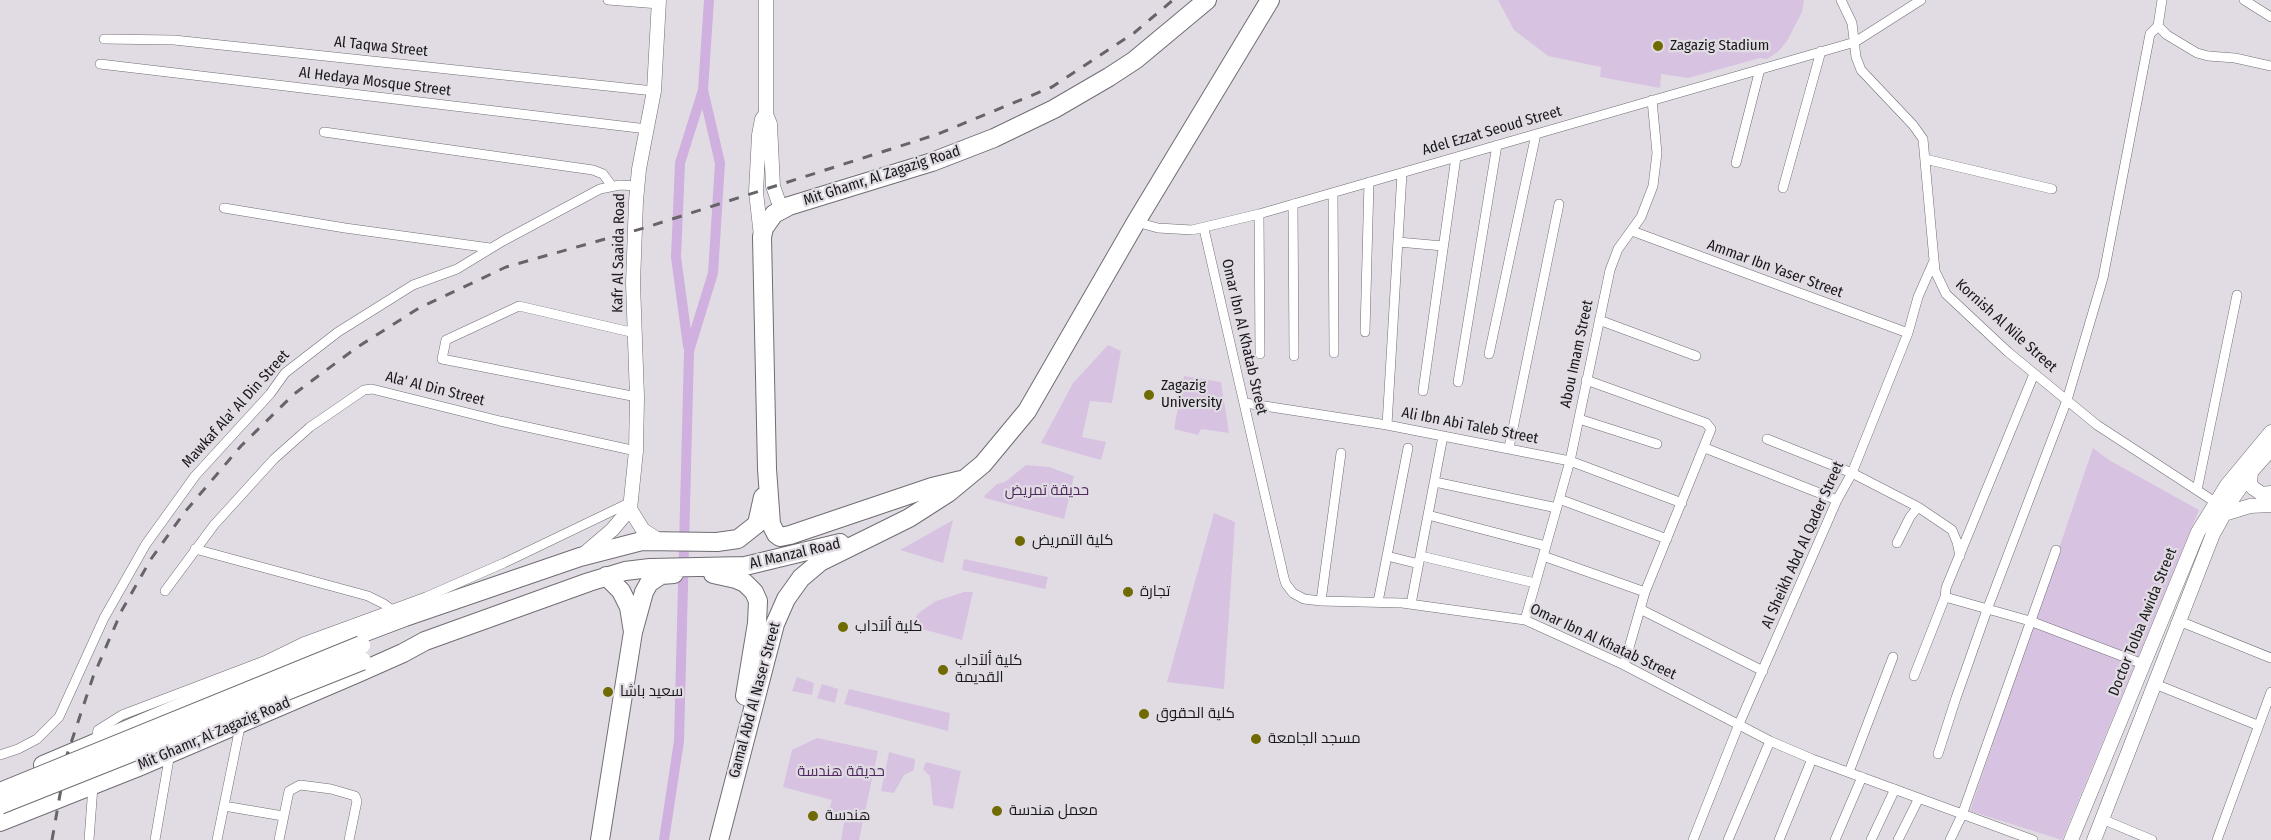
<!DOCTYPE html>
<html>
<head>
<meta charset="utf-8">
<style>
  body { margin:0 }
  canvas { display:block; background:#e1dce3 }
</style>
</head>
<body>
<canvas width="2271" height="840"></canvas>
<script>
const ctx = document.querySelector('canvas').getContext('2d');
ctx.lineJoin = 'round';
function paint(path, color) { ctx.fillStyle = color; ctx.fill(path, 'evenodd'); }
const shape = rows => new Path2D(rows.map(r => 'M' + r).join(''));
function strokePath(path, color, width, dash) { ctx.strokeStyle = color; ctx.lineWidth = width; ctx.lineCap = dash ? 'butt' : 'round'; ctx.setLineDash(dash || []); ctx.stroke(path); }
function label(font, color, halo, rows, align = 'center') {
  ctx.font = font + ' "Fira Sans Condensed",Cairo,sans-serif'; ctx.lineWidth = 4.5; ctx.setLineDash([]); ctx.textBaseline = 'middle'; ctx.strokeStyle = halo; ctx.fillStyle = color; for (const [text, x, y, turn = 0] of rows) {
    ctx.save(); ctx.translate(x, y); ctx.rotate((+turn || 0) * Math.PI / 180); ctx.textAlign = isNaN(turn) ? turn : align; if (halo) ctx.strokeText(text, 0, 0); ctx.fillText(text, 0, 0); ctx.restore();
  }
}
paint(shape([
  [1498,0,1804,0,1802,12,1787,41,1778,52,1767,59,1760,58,1688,78,1661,74,1660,88,1600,77,1601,67,1548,56,1514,30],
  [1108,345,1121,351,1112,403,1090,401,1082,437,1106,442,1101,460,1041,443,1073,383],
  [1184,376,1221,382,1229,433,1201,429,1198,435,1174,429],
  [2093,448,2109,460,2199,510,2062,840,1970,811],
  [1026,465,1049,467,1074,476,1064,519,985,498,984,496,997,484,1005,482],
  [1214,513,1235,522,1224,689,1167,682],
  [953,520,943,563,900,550],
  [964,559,1048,577,1045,589,962,570],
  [964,592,973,592,962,640,915,627,916,616,921,611,936,601],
  [797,677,814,683,812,695,792,691],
  [822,684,838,689,835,703,817,698],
  [849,689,950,713,948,731,844,704],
  [817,738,878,751,859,840,841,840,844,823,839,817,828,812,832,800,783,787,792,750],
  [889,752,915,759,914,770,904,775,894,793,881,791],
  [926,762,961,771,953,809,933,805,930,776,923,769]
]), '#d7c3e1');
strokePath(shape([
  [688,346,676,257,680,163,703,90],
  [664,840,679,741,689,351,713,273,720,163,703,90,709,0]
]), '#d0b0de', 10);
const street = shape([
  [608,0,659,4],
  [1841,0,1852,23,1856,57,1861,70,1913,125,1923,139,1935,271,1946,294,2008,352,2097,425,2215,502],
  [2162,0,2158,26,2167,35,2197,53,2208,56,2235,58,2271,66],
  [2244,0,2271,17],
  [104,39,174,40,654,91],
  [100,64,647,129],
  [324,132,593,170,603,174,612,186],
  [1925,159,2052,189],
  [1736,163,1760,69],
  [1783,188,1821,51],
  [1333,193,1334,353],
  [1293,204,1294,356],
  [224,208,345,228,490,248],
  [1259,214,1260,354],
  [1136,222,1158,228,1192,230,1259,214,1855,42,1921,0],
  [1204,229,1284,578,1286,584,1293,593,1304,599,1321,601,1402,603,1525,620,1624,665,1770,741,1812,759,2033,840],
  [1632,231,1908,333],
  [1398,242,1443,246],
  [1599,320,1696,356],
  [1365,332,1369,182],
  [635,333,519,306,446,340,442,359,637,397],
  [1489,354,1536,134],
  [2034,374,1946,588,1945,597,2030,621,2143,664],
  [1586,380,1706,423,1711,429,1645,592,1624,665],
  [1458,382,1497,145],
  [1423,391,1456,157],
  [1245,403,1387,425,1570,461,1682,503],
  [1579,419,1657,444],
  [1387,425,1402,173],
  [1767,439,1852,473,1918,507,1952,530,1957,542,1960,556],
  [1509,448,1559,204],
  [1705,448,1837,500],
  [1435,482,1557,508],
  [2197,490,2237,295],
  [1559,499,1667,539],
  [1428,515,1546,546],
  [1897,543,1910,517,1918,507],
  [195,549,368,596,384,604,392,610],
  [1387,556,1419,564],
  [1421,556,1535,583],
  [1543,556,1645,592],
  [165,591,214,525,274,459,310,427,364,390,372,389,500,421,636,451],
  [1321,601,1341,453],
  [1378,602,1408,448],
  [1411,604,1443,436],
  [1640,609,1763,671],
  [1525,620,1570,461,1610,270,1618,249,1641,217,1653,186,1657,153,1652,100],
  [2179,621,2271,658],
  [1914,676,1945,597],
  [2155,684,2257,725],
  [95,745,98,730,122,715,264,661,303,642,426,597,504,563,631,502],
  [1938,754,1956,698,1987,610,2067,400,2103,278,2150,34,2158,26],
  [0,755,18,749,37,739,59,717,104,618,146,544,195,476,270,394,285,373,338,332,413,285,457,269,503,241,600,189,620,185,637,186],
  [1849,772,1893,657],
  [224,806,283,816],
  [2102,819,2152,840],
  [89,840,93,786],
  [155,840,170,753],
  [217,840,241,722],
  [279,840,289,791,300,785,331,789,355,796,357,801,349,840],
  [1693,840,1739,724,1837,500,1852,473,1908,333,1918,297,1933,263],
  [1728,840,1770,741],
  [1779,840,1812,759],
  [1835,840,1862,777],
  [1871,840,1895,789],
  [1898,840,1919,798],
  [1950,840,1962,815,2056,550],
  [2217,840,2271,692]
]);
const secondary = shape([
  [659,0,654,91,639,169,636,201,633,283,637,397,636,451,630,509,643,530,660,541],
  [766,0,766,114,770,124,773,186,781,209],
  [761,236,756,192,759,135,762,119,766,114],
  [2251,472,2250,483,2253,488,2262,494,2271,493],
  [2224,514,2250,506,2271,505],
  [585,553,612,530,630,509],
  [2071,840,2198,532,2227,485,2271,432],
  [2094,840,2213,534,2233,498,2251,472,2271,449]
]);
const highway = shape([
  [961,480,932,487,790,535,780,537,776,534,771,524,767,469,762,237,764,228,774,214,789,206,932,162,994,138,1054,109,1109,77,1135,60,1207,0],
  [713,574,736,579,745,583,754,592,758,601,757,623,745,696],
  [633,632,644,592,649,583,661,575,674,574],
  [43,765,294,659,405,617,580,557,642,541,717,542,738,539,757,524,763,497],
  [0,822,136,768,358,673,403,653,425,641,589,582,625,571,650,568,745,566,840,543],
  [600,840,633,632,629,607,621,591,606,576],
  [719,840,775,624,786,599,801,578,820,562,909,518,948,493,983,464,1027,411,1136,222,1270,0]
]);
strokePath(street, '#716d74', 10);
strokePath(secondary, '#716d74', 15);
strokePath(highway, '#716d74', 20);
strokePath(street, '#fff', 9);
strokePath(secondary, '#fff', 14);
strokePath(highway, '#fff', 18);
strokePath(shape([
  [52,840,67,755,93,677,122,610,151,559,184,513,241,446,294,394,356,348,419,308,506,267,644,228,938,134,1052,87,1134,33,1173,0]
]), '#676468', 3, [10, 10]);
const highwayBridge = shape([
  [0,792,361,645],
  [0,805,362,661]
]);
strokePath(highwayBridge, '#716d74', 20, []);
strokePath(highwayBridge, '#fff', 18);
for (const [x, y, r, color] of [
  [1658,46,6,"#706a03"],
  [1149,395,6,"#706a03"],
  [1020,541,6,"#706a03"],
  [1128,592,6,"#706a03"],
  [843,627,6,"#706a03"],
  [943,670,6,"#706a03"],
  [608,692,6,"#706a03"],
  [1144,714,6,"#706a03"],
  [1256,739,6,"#706a03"],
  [997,811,6,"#706a03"],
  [813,816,6,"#706a03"]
]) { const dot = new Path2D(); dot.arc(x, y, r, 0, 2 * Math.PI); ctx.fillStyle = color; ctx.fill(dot); strokePath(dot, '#e1dce3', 2); }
label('15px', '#1a181a', '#e1dce3', [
  ["Zagazig Stadium",1670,46],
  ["Zagazig",1161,386],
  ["University",1161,403],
  ["كلية التمريض",1032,541],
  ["تجارة",1140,592],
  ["كلية ألآداب",855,627],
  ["كلية ألآداب",955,661],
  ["القديمة",955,678],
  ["سعيد باشا",620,692],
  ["كلية الحقوق",1156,714],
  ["مسجد الجامعة",1268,739],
  ["معمل هندسة",1009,811],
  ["هندسة",825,816]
], 'left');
label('15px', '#1a181a', '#e1dce3', [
  ["Al Taqwa Street",381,47,6],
  ["Al Hedaya Mosque Street",375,82,7],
  ["Adel Ezzat Seoud Street",1492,131,-16],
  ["Mit Ghamr, Al Zagazig Road",882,176,-18],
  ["Kafr Al Saaida Road",619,253,-89],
  ["Ammar Ibn Yaser Street",1775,269,20],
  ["Kornish Al Nile Street",2006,326,42],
  ["Omar Ibn Al Khatab Street",1244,337,77],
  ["Abou Imam Street",1577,354,-78],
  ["Ala' Al Din Street",435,389,14],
  ["Mawkaf Ala' Al Din Street",236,409,-48],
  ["Ali Ibn Abi Taleb Street",1470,426,11],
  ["Al Sheikh Abd Al Qader Street",1803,545,-66],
  ["Al Manzal Road",795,554,-13],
  ["Doctor Tolba Awida Street",2143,622,-68],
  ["Omar Ibn Al Khatab Street",1603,642,25],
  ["Gamal Abd Al Naser Street",755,700,-75],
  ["Mit Ghamr, Al Zagazig Road",214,734,-23]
]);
label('15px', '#512961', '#e1dce3', [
  ["حديقة تمريض",1047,491],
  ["حديقة هندسة",841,772]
]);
</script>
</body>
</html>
